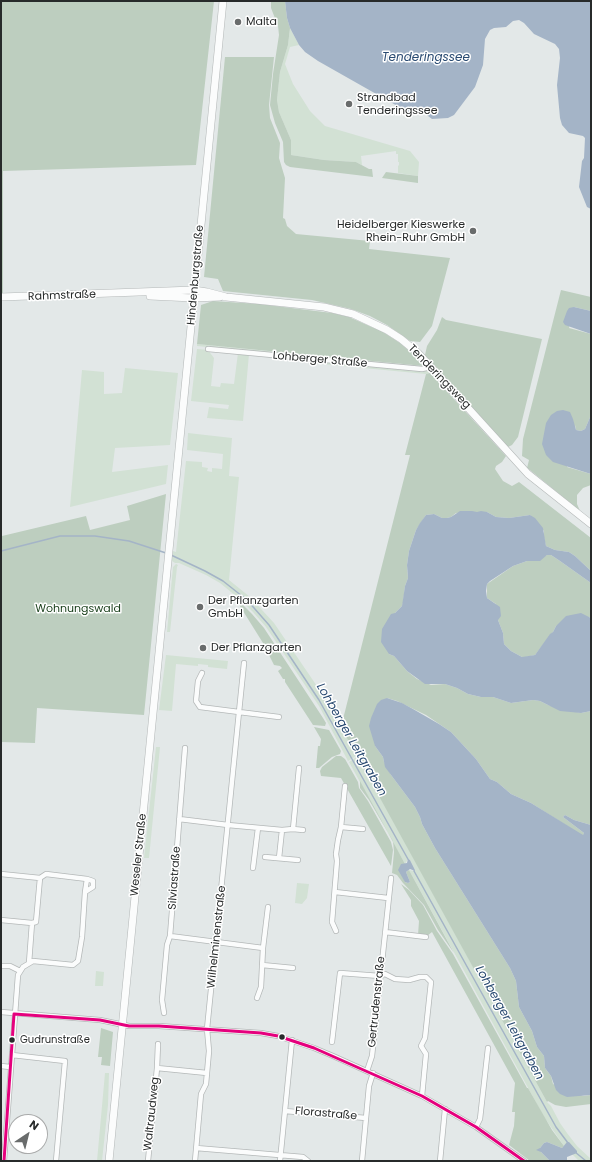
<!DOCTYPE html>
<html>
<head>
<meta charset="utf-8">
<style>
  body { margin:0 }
  #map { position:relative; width:592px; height:1162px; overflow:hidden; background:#e3e8e8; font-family:Poppins,sans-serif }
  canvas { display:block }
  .frame { position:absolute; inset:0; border:2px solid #272a2a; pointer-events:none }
  .north { position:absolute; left:8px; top:1114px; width:40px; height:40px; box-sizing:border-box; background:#fff; border:1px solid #a9aaaa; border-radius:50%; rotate:35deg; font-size:11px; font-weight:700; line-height:16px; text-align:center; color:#272a2a }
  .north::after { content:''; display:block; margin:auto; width:14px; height:18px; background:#696c6c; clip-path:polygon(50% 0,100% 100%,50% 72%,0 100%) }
</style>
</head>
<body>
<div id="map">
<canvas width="592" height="1162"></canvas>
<div class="frame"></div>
<div class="north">N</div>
</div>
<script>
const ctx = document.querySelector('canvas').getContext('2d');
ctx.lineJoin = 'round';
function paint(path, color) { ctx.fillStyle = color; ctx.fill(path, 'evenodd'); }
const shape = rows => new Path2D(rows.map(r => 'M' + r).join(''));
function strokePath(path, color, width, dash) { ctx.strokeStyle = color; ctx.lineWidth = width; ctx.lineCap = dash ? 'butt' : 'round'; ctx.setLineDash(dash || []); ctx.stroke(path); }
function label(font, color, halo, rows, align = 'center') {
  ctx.font = font + ' Poppins,sans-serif'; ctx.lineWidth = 3; ctx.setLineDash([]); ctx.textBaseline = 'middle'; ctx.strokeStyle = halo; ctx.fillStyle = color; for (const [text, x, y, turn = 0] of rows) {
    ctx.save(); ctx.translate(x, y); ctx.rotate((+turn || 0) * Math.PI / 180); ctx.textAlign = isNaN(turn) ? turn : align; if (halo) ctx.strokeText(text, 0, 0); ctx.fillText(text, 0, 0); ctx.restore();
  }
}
paint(shape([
  [290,28,299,45,290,47,285,64,293,84,310,111,325,126,410,151,419,162,418,176,398,173,398,166,399,165,399,162,398,162,398,154,396,154,396,151,361,156,362,165,356,162,324,160,291,155,291,140,279,112,277,100,280,72,288,45],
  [197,344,424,366,421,369,197,346],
  [197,349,208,350,214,358,211,386,220,387,221,383,234,384,238,353,249,354,243,421,207,418,209,407,228,409,229,405,191,401],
  [312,360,429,371,430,373,426,374,311,363],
  [125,368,178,373,170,445,115,448,112,472,168,465,166,484,70,507,82,370,104,372,104,394,122,393],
  [188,433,232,438,229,476,239,477,229,580,250,597,274,623,323,695,358,755,348,761,319,706,266,627,253,612,242,601,220,583,206,575,179,563,175,563,172,561,173,551,176,552,186,461,202,462,202,467,208,468,207,471,212,472,212,468,222,469,223,454,187,450],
  [176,564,178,565,177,567,170,632,167,632,173,567],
  [166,655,228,661,227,669,208,667,208,665,198,664,198,666,176,664,172,711,159,710],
  [156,747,160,747,149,858,144,858],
  [358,756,547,1102,551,1106,560,1123,567,1133,577,1146,591,1159,591,1161,579,1161,572,1154,576,1153,567,1143,564,1146,544,1117,409,870,414,871,415,870,410,860,408,859,405,864,349,762],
  [297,883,309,884,307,898,302,904,295,903],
  [96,971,104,972,103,986,95,986],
  [105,1073,109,1073,108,1105,102,1161,97,1161]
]), '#d2e1d4');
paint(shape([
  [1,1,214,1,196,165,3,171,3,295,1,295],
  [271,1,285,1,287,18,290,28,288,45,280,72,277,100,279,112,291,140,291,155,324,160,356,162,369,169,372,169,373,177,290,167,286,165,284,162,283,142,275,123,270,105,273,74,279,35,278,26,271,8],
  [225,57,274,57,269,105,270,118,280,143,279,158,285,178,283,218,285,219,287,226,296,234,370,241,369,249,450,258,432,326,420,342,410,341,387,325,370,316,351,309,312,300,223,291,218,279,204,277],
  [386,172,418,176,418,183,382,178],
  [561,290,591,297,591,311,574,307,569,328,591,334,591,415,585,429,581,431,576,430,575,425,567,467,591,474,591,485,583,488,577,495,577,504,580,511,530,470,527,468,529,460,522,456,523,439],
  [213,301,259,304,332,313,349,317,383,332,400,343,415,356,424,366,197,344,201,305],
  [442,317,446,320,542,339,518,437,512,445,508,447,425,355,427,346,437,330],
  [430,373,506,456,502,462,496,466,495,469,503,481,512,486,519,482,591,538,591,571,575,556,569,552,555,550,546,546,544,538,544,531,530,515,509,518,496,517,487,512,474,512,456,513,451,517,447,518,442,518,434,514,426,515,416,530,409,551,407,565,408,578,405,586,403,603,402,606,395,613,389,654,394,656,407,671,417,679,431,685,445,684,457,688,468,694,481,697,493,697,511,703,533,700,540,701,548,705,581,713,591,711,591,825,574,820,565,815,563,817,584,833,583,836,531,803,511,794,497,782,490,779,476,759,451,732,426,715,397,701,387,698,375,746,383,757,384,762,391,775,415,807,420,817,422,824,435,848,510,968,516,981,519,1007,532,1031,537,1047,544,1056,545,1068,551,1076,553,1084,583,1096,591,1095,591,1104,566,1107,555,1105,548,1101,547,1102,341,727,410,455,405,455,426,374],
  [166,494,144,715,37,708,35,743,1,742,1,530,2,536,86,516,90,530,130,520,127,506],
  [547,555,551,555,560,561,591,583,591,618,590,617,556,626,553,632,535,655,526,657,522,657,511,651,504,644,503,633,498,620,496,604,487,598,487,584,513,566,527,561,533,561],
  [233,595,252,614,264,628,323,718,326,723,325,726,313,725,285,682,285,679,283,679,278,671,282,668,280,666,274,665,263,643],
  [314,727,329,730,341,751,340,754,332,757,319,768,316,768,318,746,320,746,321,739],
  [336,756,341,756,345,759,358,782,359,788,368,801,391,842,393,850,391,866,341,778,321,776,320,771,322,767],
  [360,781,397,849,405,864,403,864,405,882,408,883,410,882,406,872,409,870,454,953,438,930,424,905,403,883,397,875,392,873,394,852,393,841,369,800,360,788],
  [401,884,409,890,423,905,437,931,453,954,527,1088,528,1088,552,1130,564,1146,562,1148,547,1142,544,1143,540,1148,541,1152,550,1161,530,1161,509,1145,514,1126,515,1112,512,1112,515,1083,432,932,427,936,418,935,419,921,411,906,411,900],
  [101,1028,113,1032,110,1066,101,1065,102,1057,98,1057]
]), '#bdcebf');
paint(shape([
  [285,1,591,1,591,209,587,207,579,187,582,161,584,158,585,138,583,136,569,133,562,125,560,118,557,85,560,58,559,49,555,44,534,34,524,23,519,20,513,21,506,27,494,28,490,30,485,39,483,65,475,87,454,115,448,118,432,119,424,113,414,114,408,112,318,61,305,52,299,45,290,28,287,18],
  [574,307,591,311,591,334,565,325,563,322,567,311,569,308],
  [563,410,570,412,573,419,576,430,581,431,585,429,591,415,591,474,553,462,546,455,542,444,546,423,551,415,557,411],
  [460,511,472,511,477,512,481,511,487,512,496,517,509,518,530,515,535,518,543,528,546,546,555,550,569,552,575,556,591,571,591,583,560,561,551,555,547,555,540,561,527,561,513,566,490,581,487,584,486,591,487,598,500,607,501,616,498,620,503,633,504,644,511,651,522,657,535,655,550,634,553,632,556,626,566,616,581,613,591,618,591,711,581,713,560,711,540,701,533,700,511,703,493,697,481,697,468,694,457,688,445,684,425,684,407,671,394,656,389,654,381,642,382,629,391,614,395,613,402,606,405,586,408,578,407,565,409,551,416,530,420,523,426,515,434,514,442,518,447,518,451,517],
  [387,698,402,703,413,709,439,724,451,732,476,759,490,779,497,782,511,794,531,803,583,835,584,833,563,817,565,815,574,820,591,825,591,1095,567,1097,560,1094,556,1090,551,1076,545,1068,544,1056,537,1047,532,1031,519,1007,516,981,510,968,435,848,422,824,420,817,415,807,385,767,383,757,375,746,369,726,371,718,377,704,381,700],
  [408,859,410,860,415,870,415,871,410,869,406,872,410,882,408,883,405,882,398,870,401,864,407,863],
  [547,1142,562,1148,567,1142,569,1142,577,1151,577,1153,567,1157,567,1161,550,1161,541,1152,536,1150,540,1148,544,1143]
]), '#a4b4c7');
strokePath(shape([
  [1,551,60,536,95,536,129,541,166,553],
  [171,555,205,571,223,581,247,600,269,625,319,700,409,861],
  [414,871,556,1127,568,1143],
  [575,1152,586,1161]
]), '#a4b4c7', 1.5);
const street = shape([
  [208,349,422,369,431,367],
  [202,673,198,681,196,701,200,707,239,712,244,663],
  [179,819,228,825,282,830,293,829,299,768],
  [341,827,363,829],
  [293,829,303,830],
  [265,857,298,860],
  [279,858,282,830],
  [253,868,258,828],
  [1,874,40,878,36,922,32,923,1,920],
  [40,878,46,874,87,879],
  [335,892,388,898],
  [336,931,332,922,337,861,336,854,338,840,341,827,345,786],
  [385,932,426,937],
  [170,936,263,948],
  [29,963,32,923],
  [262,965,293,968],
  [1,966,10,966,20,971],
  [257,998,261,987,263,948,268,907],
  [1,1012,100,1020,129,1026,159,1026,261,1033,278,1036,314,1048,333,1056,422,1096,476,1127,524,1161],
  [164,1013,162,1000,167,945,170,936,185,748],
  [332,1042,340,973,380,976,385,974,395,979,409,980,420,977,426,977,431,982,425,1038,421,1046,426,1054,422,1096],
  [12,1055,65,1061,56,1161],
  [1,1066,10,1067],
  [157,1068,158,1044],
  [367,1071,372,1056,391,878],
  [285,1111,366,1118],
  [476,1127,480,1119,481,1110,488,1048],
  [196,1148,303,1157,308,1161],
  [4,1161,18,975,23,967,33,961,73,965,78,961,82,937,85,892,93,887,93,881,87,879,85,892],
  [148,1161,157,1068,207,1073],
  [195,1161,201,1094,206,1084,209,1051,207,1029,239,712,279,717],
  [280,1161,292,1040],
  [362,1161,369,1086,373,1073],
  [440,1161,445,1109]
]);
const secondary = shape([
  [150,296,193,298,220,297],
  [1,297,194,290,207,292,226,297,324,307,353,314,387,330,401,339,418,353,528,474,591,524]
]);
const primary = shape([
  [109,1161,223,1]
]);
strokePath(street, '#b4b8b8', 6);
strokePath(secondary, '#b4b8b8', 8);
strokePath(primary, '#b4b8b8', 8);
strokePath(street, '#fbfcfc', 4.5);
strokePath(secondary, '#fbfcfc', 7);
strokePath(primary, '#fbfcfc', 7);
strokePath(shape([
  [4,1161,14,1014,100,1020,129,1026,159,1026,261,1033,278,1036,314,1048,422,1096,476,1127,524,1161]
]), '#e5007d', 3);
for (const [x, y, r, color] of [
  [238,22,4,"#696c6c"],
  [349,104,4,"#696c6c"],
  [473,231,4,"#696c6c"],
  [200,607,4,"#696c6c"],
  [203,648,4,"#696c6c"],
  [282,1037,3.5,"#272a2a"],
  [12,1040,3.5,"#272a2a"]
]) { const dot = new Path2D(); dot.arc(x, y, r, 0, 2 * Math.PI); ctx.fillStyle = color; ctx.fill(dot); strokePath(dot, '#fff', 1.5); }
label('10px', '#272a2a', '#fff', [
  ["Gudrunstraße",20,1040]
], 'left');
label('11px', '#272a2a', '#fff', [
  ["Malta",246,22],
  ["Strandbad",357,98],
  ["Tenderingssee",357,111],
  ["Heidelberger Kieswerke",465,225,"right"],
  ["Rhein-Ruhr GmbH",465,238,"right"],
  ["Der Pflanzgarten",208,601],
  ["GmbH",208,614],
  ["Der Pflanzgarten",211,648]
], 'left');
label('11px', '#272a2a', '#fff', [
  ["Hindenburgstraße",196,275,-85],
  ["Rahmstraße",62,296,-2],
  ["Lohberger Straße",320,360,5],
  ["Tenderingsweg",439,377,46],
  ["Weseler Straße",139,855,-84],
  ["Silviastraße",175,878,-86],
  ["Wilhelminenstraße",217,937,-84],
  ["Gertrudenstraße",377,1002,-84],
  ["Waltraudweg",152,1114,-84],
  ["Florastraße",326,1114,5]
]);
label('11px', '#153c17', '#fff', [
  ["Wohnungswald",78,609]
]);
label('italic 12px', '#294a71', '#fff', [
  ["Tenderingssee",426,58],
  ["Lohberger Leitgraben",351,740,60],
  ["Lohberger Leitgraben",509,1023,61]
]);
</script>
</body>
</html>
